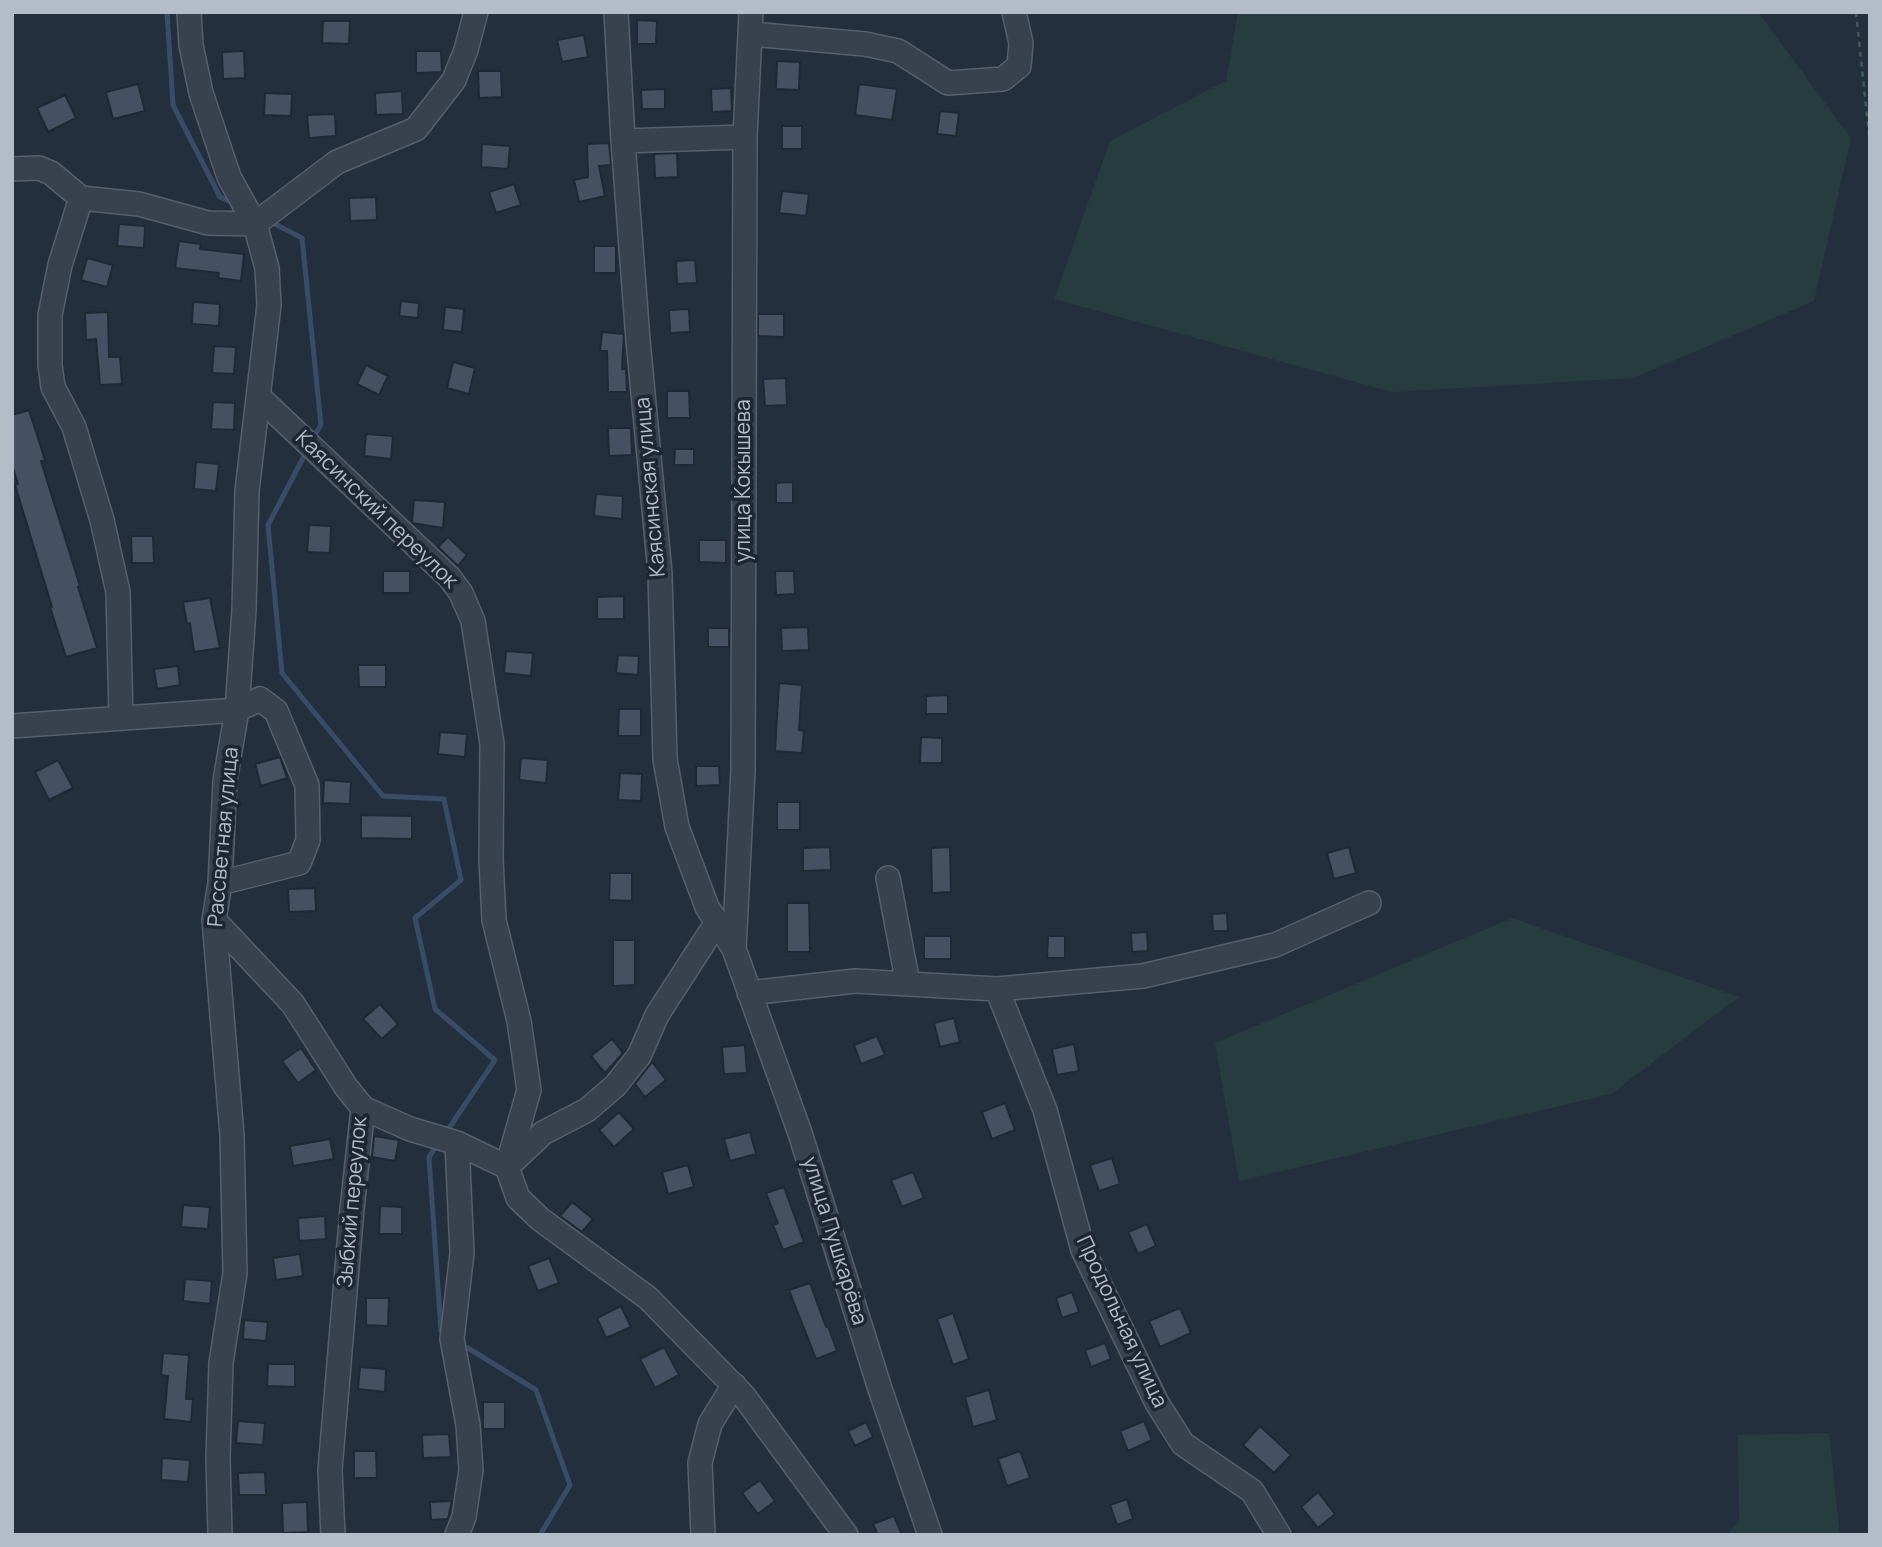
<!DOCTYPE html>
<html>
<head>
<meta charset="utf-8">
<style>
  body { margin:0 }
  #map { position:relative; width:1882px; height:1547px; overflow:hidden; background:#242f3e; font-family:Manrope,sans-serif }
  canvas { display:block }
  .frame { position:absolute; inset:0; border:14px solid #b4bcc9; pointer-events:none }
</style>
</head>
<body>
<div id="map">
<canvas width="1882" height="1547"></canvas>
<div class="frame"></div>
</div>
<script>
const ctx = document.querySelector('canvas').getContext('2d');
ctx.lineJoin = 'round';
function paint(path, color) { ctx.fillStyle = color; ctx.fill(path, 'evenodd'); }
const shape = rows => new Path2D(rows.map(r => 'M' + r).join(''));
function strokePath(path, color, width, dash) { ctx.strokeStyle = color; ctx.lineWidth = width; ctx.lineCap = dash ? 'butt' : 'round'; ctx.setLineDash(dash || []); ctx.stroke(path); }
function label(font, color, halo, rows, align = 'center') {
  ctx.font = font + ' Manrope,sans-serif'; ctx.lineWidth = 7; ctx.setLineDash([]); ctx.textBaseline = 'middle'; ctx.strokeStyle = halo; ctx.fillStyle = color; for (const [text, x, y, turn = 0] of rows) {
    ctx.save(); ctx.translate(x, y); ctx.rotate((+turn || 0) * Math.PI / 180); ctx.textAlign = isNaN(turn) ? turn : align; if (halo) ctx.strokeText(text, 0, 0); ctx.fillText(text, 0, 0); ctx.restore();
  }
}
paint(shape([
  [1238,12,1758,12,1851,138,1814,301,1633,378,1392,392,1054,299,1110,141,1226,81],
  [1512,918,1739,997,1611,1094,1239,1181,1215,1043],
  [1829,1433,1840,1535,1727,1535,1739,1520,1738,1435]
]), '#263c3f');
strokePath(shape([
  [167,12,173,105,220,197,233,203],
  [269,221,302,238,321,425,316,433],
  [303,458,268,525,282,673,383,796,444,799,461,880,415,918,435,1009,495,1060,445,1134],
  [437,1145,429,1157,441,1331],
  [468,1348,536,1390,570,1485,540,1535]
]), '#394c67', 5);
const building = shape([
  [637,20,657,21,656,44,637,44,637,20],
  [323,21,350,21,349,44,322,43,323,21],
  [584,35,588,57,562,62,557,40,584,35],
  [244,51,245,78,223,79,222,52,244,51],
  [416,51,441,51,442,72,416,73,416,51],
  [777,61,800,62,799,90,776,89,777,61],
  [478,71,501,71,502,97,479,98,478,71],
  [138,84,145,111,113,119,106,92,138,84],
  [859,84,897,89,892,120,855,115,859,84],
  [731,88,732,111,712,112,711,89,731,88],
  [665,89,665,109,642,109,641,90,665,89],
  [402,91,403,114,376,115,375,93,402,91],
  [265,93,292,94,291,116,264,115,265,93],
  [65,95,76,118,48,132,37,108,65,95],
  [940,111,959,113,956,136,937,134,940,111],
  [335,114,336,136,309,138,307,115,335,114],
  [782,126,802,126,802,149,782,149,782,126],
  [609,143,611,165,599,166,605,196,579,202,574,180,588,177,587,144,609,143],
  [482,144,510,146,508,169,481,167,482,144],
  [677,153,678,177,655,178,654,154,677,153],
  [514,184,521,205,496,213,489,192,514,184],
  [782,191,809,194,806,216,779,213,782,191],
  [376,197,377,220,350,221,349,198,376,197],
  [119,224,145,226,144,248,117,246,119,224],
  [179,241,201,244,200,249,244,254,241,281,218,278,219,273,175,268,179,241],
  [594,246,616,246,616,273,594,273,594,246],
  [87,258,113,265,107,287,81,280,87,258],
  [695,260,697,283,677,284,676,261,695,260],
  [401,301,419,303,418,318,399,316,401,301],
  [193,302,220,304,219,326,192,324,193,302],
  [445,307,464,309,462,332,443,330,445,307],
  [689,309,690,332,670,333,669,310,689,309],
  [108,312,109,357,120,357,122,384,100,385,96,339,86,340,85,313,108,312],
  [758,314,784,314,784,337,758,336,758,314],
  [602,332,624,334,622,369,626,369,627,392,608,392,607,351,600,351,602,332],
  [214,346,236,347,234,374,212,373,214,346],
  [453,362,475,368,469,394,447,388,453,362],
  [366,365,388,376,379,395,357,384,366,365],
  [786,378,787,405,765,406,763,379,786,378],
  [667,391,689,391,690,418,667,418,667,391],
  [213,402,235,403,234,430,211,429,213,402],
  [29,410,45,460,41,461,80,586,78,587,97,648,66,657,50,607,52,607,15,485,18,484,12,465,12,415,29,410],
  [608,428,631,428,632,455,609,456,608,428],
  [366,434,393,436,391,459,364,456,366,434],
  [675,449,694,449,694,465,674,465,675,449],
  [196,462,219,464,216,491,194,489,196,462],
  [793,482,793,503,776,503,776,483,793,482],
  [596,494,623,496,622,519,594,516,596,494],
  [414,500,445,502,443,528,412,523,414,500],
  [309,525,331,526,330,553,307,552,309,525],
  [131,536,153,536,154,563,132,563,131,536],
  [448,537,467,555,458,566,438,547,448,537],
  [699,540,726,540,726,563,699,562,699,540],
  [383,571,410,571,410,593,383,593,383,571],
  [775,571,794,571,795,594,776,595,775,571],
  [624,596,624,619,597,619,597,597,624,596],
  [210,598,220,648,194,652,190,623,187,624,183,602,210,598],
  [808,627,809,650,782,651,781,628,808,627],
  [708,628,729,628,729,647,708,647,708,628],
  [506,651,533,653,531,676,504,673,506,651],
  [618,655,639,656,638,675,616,673,618,655],
  [358,665,386,665,386,687,359,687,358,665],
  [178,666,180,685,157,689,154,669,178,666],
  [779,683,802,685,799,730,804,731,802,753,775,751,779,683],
  [948,695,948,714,926,714,926,696,948,695],
  [619,709,641,709,641,736,618,736,619,709],
  [440,732,467,734,465,757,438,754,440,732],
  [921,737,942,738,942,763,920,763,921,737],
  [280,757,287,778,261,786,255,764,280,757],
  [521,758,548,760,546,783,519,780,521,758],
  [58,760,73,788,49,800,35,772,58,760],
  [696,766,719,766,720,785,696,786,696,766],
  [620,773,642,774,641,801,618,800,620,773],
  [324,780,351,782,350,804,323,803,324,780],
  [777,802,800,802,800,830,777,830,777,802],
  [361,815,412,816,412,839,361,838,361,815],
  [830,847,831,870,803,871,803,848,830,847],
  [950,847,951,892,932,893,931,848,950,847],
  [1349,847,1356,873,1334,879,1327,853,1349,847],
  [610,873,632,873,632,901,609,900,610,873],
  [315,888,316,911,289,912,288,889,315,888],
  [787,903,809,903,810,952,787,952,787,903],
  [1227,913,1228,931,1213,931,1212,914,1227,913],
  [1147,932,1148,951,1132,952,1131,933,1147,932],
  [924,936,951,936,951,959,924,959,924,936],
  [1048,936,1065,936,1065,958,1047,958,1048,936],
  [613,940,635,940,635,985,613,986,613,940],
  [380,1004,398,1024,382,1039,363,1019,380,1004],
  [954,1018,960,1042,940,1047,934,1023,954,1018],
  [877,1036,885,1055,861,1064,854,1045,877,1036],
  [612,1039,623,1053,605,1073,591,1056,612,1039],
  [1074,1044,1079,1071,1057,1075,1052,1049,1074,1044],
  [745,1045,747,1073,724,1074,722,1047,745,1045],
  [301,1048,316,1070,298,1083,282,1061,301,1048],
  [652,1062,666,1080,645,1097,635,1084,652,1062],
  [1005,1103,1015,1130,992,1139,982,1112,1005,1103],
  [619,1112,634,1129,614,1147,599,1130,619,1112],
  [750,1132,756,1154,730,1161,724,1139,750,1132],
  [374,1136,399,1140,395,1161,372,1157,374,1136],
  [330,1139,334,1159,293,1166,290,1146,330,1139],
  [1112,1158,1120,1184,1099,1191,1090,1165,1112,1158],
  [688,1165,694,1187,668,1194,662,1172,688,1165],
  [913,1172,924,1198,902,1207,891,1180,913,1172],
  [784,1187,804,1242,783,1250,773,1225,778,1223,766,1193,784,1187],
  [572,1202,593,1219,582,1232,560,1216,572,1202],
  [183,1205,210,1207,208,1229,181,1227,183,1205],
  [380,1206,402,1207,402,1234,379,1234,380,1206],
  [325,1216,326,1239,299,1241,298,1218,325,1216],
  [1147,1224,1156,1246,1138,1254,1128,1232,1147,1224],
  [300,1254,303,1276,276,1280,273,1258,300,1254],
  [549,1258,559,1283,538,1291,528,1266,549,1258],
  [185,1279,212,1281,210,1304,183,1301,185,1279],
  [810,1283,826,1327,828,1326,837,1351,816,1359,789,1290,810,1283],
  [1072,1292,1079,1312,1062,1318,1056,1298,1072,1292],
  [366,1298,389,1298,388,1326,366,1325,366,1298],
  [621,1306,631,1327,606,1338,597,1318,621,1306],
  [1180,1308,1191,1333,1160,1347,1149,1321,1180,1308],
  [953,1313,969,1359,953,1365,937,1319,953,1313],
  [244,1320,268,1322,266,1341,243,1339,244,1320],
  [1105,1343,1111,1359,1091,1367,1085,1350,1105,1343],
  [664,1347,679,1375,655,1388,640,1359,664,1347],
  [163,1353,189,1355,186,1399,193,1399,191,1422,164,1419,168,1376,161,1375,163,1353],
  [268,1364,295,1364,295,1387,267,1386,268,1364],
  [360,1367,386,1369,385,1392,358,1389,360,1367],
  [989,1390,997,1420,973,1427,965,1397,989,1390],
  [483,1402,505,1402,505,1429,483,1429,483,1402],
  [238,1421,265,1423,263,1445,236,1443,238,1421],
  [1144,1421,1152,1440,1128,1451,1120,1431,1144,1421],
  [866,1422,873,1437,855,1446,848,1431,866,1422],
  [1260,1426,1291,1455,1274,1473,1243,1445,1260,1426],
  [449,1434,451,1457,423,1458,422,1435,449,1434],
  [354,1451,376,1451,377,1478,354,1478,354,1451],
  [1020,1451,1030,1478,1007,1486,998,1459,1020,1451],
  [162,1458,190,1460,188,1482,161,1480,162,1458],
  [265,1472,266,1495,239,1495,238,1473,265,1472],
  [760,1480,775,1501,758,1514,742,1493,760,1480],
  [1318,1492,1335,1514,1318,1528,1301,1507,1318,1492],
  [1127,1499,1133,1519,1117,1525,1110,1505,1127,1499],
  [452,1501,448,1519,431,1520,430,1502,452,1501],
  [307,1502,308,1532,283,1533,282,1503,307,1502],
  [894,1516,902,1535,878,1535,873,1524,894,1516]
]);
paint(building, '#455162');
strokePath(building, '#1f2835', 2);
const minor = shape([
  [189,12,191,45,201,93,229,177,255,224,267,268,269,305,247,491,244,610,237,710,225,781,220,883,214,920,232,1135,235,1273,221,1363,218,1458,220,1535],
  [616,12,623,141,638,340,660,573,665,759,677,827,707,907,734,949,800,1133,880,1389,930,1535],
  [751,34,865,44,898,51,948,83,1003,79,1019,66,1021,43,1014,12],
  [623,141,745,137],
  [12,169,39,168,51,173,81,198,139,204,208,223,255,224],
  [81,198,60,265,50,315,50,365,53,387,74,427,102,520,118,592,121,718],
  [255,224,337,162,416,129,454,80,466,50,476,12],
  [259,397,449,577,461,593,473,621,492,744,491,859,494,920,519,1021,529,1090,507,1167,518,1198,540,1219,648,1298,743,1395,846,1535],
  [12,726,237,710,260,699,276,711,307,785,308,840,299,863,220,883],
  [888,878,908,984],
  [214,920,293,1004,346,1087,363,1108,352,1209,330,1470,333,1535],
  [734,949,743,771,745,137,751,12],
  [997,989,1045,1110,1083,1250,1157,1403,1183,1444,1252,1491,1279,1535],
  [749,993,855,981,997,989,1143,976,1275,945,1369,903],
  [363,1108,410,1129,457,1143,507,1167,543,1133,587,1110,615,1086,639,1056,657,1015,717,922],
  [457,1143,462,1253,452,1339,468,1425,471,1470,464,1517,457,1535],
  [703,1535,700,1463,710,1424,734,1385]
]);
strokePath(minor, '#565f6c', 26);
strokePath(shape([
  [1856,12,1870,144]
]), '#44595c', 2.5, [5, 5]);
strokePath(minor, '#38414e', 23);
label('21px', '#b4bcc9', '#1d2633', [
  ["улица Кокышева",744,481,-90],
  ["Каясинская улица",651,487,-95],
  ["Каясинский переулок",376,510,44],
  ["Рассветная улица",224,837,-85],
  ["Зыбкий переулок",353,1202,-85],
  ["улица Пушкарёва",834,1241,73],
  ["Продольная улица",1121,1322,65]
]);
</script>
</body>
</html>
